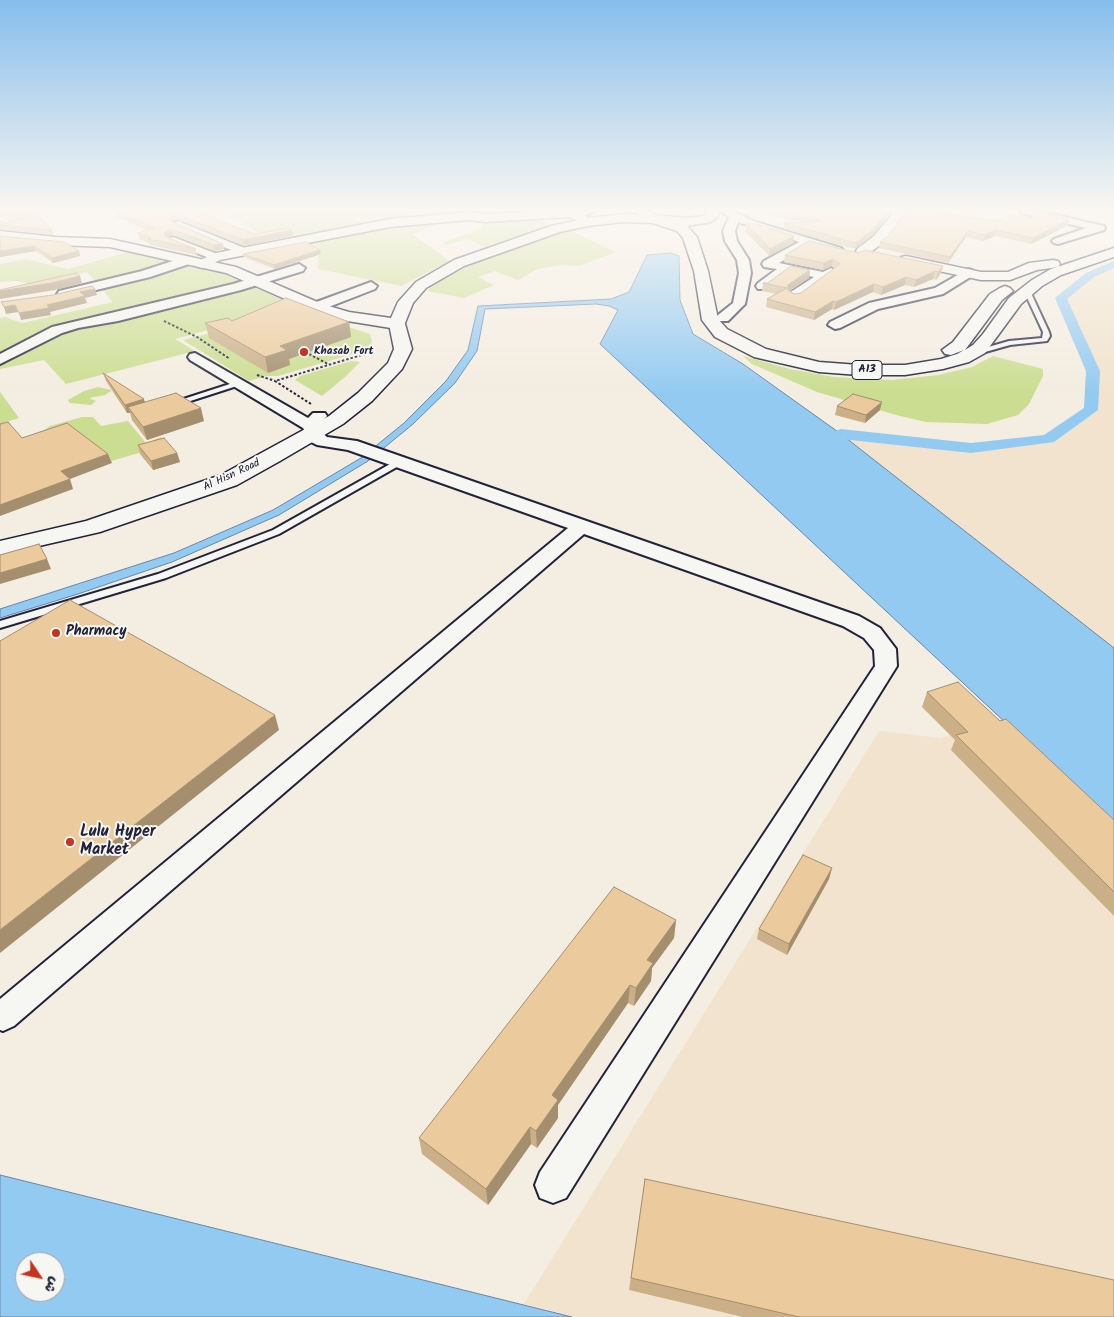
<!DOCTYPE html>
<html>
<head>
<meta charset="utf-8">
<style>
  body { margin:0 }
  #map { position:relative; width:1114px; height:1317px; overflow:hidden; background:#f4ede1; font-family:Kalam,"Playpen Sans Arabic",sans-serif }
  canvas { display:block }
  .north { position:absolute; left:15px; top:1252px; width:50px; height:50px; box-sizing:border-box; background:#f6f6f2; border:1px solid #a1a1a9; border-radius:50%; rotate:124deg; font-size:14px; font-weight:700; line-height:20px; text-align:center; color:#22223b }
  .north::after { content:''; display:block; margin:auto; width:18px; height:22px; background:#c8321e; clip-path:polygon(50% 0,100% 100%,50% 72%,0 100%) }
</style>
</head>
<body>
<div id="map">
<canvas width="1114" height="1317"></canvas>
<div class="north">ش</div>
</div>
<script>
const ctx = document.querySelector('canvas').getContext('2d');
ctx.lineJoin = 'round';
function paint(path, color) { ctx.fillStyle = color; ctx.fill(path, 'evenodd'); }
const shape = rows => new Path2D(rows.map(r => 'M' + r).join(''));
function strokePath(path, color, width, dash) { ctx.strokeStyle = color; ctx.lineWidth = width; ctx.lineCap = dash ? 'butt' : 'round'; ctx.setLineDash(dash || []); ctx.stroke(path); }
function label(font, color, halo, rows, align = 'center') {
  ctx.font = font + ' Kalam,sans-serif'; ctx.lineWidth = 4; ctx.setLineDash([]); ctx.textBaseline = 'middle'; ctx.strokeStyle = halo; ctx.fillStyle = color; for (const [text, x, y, turn = 0] of rows) {
    ctx.save(); ctx.translate(x, y); ctx.rotate((+turn || 0) * Math.PI / 180); ctx.textAlign = isNaN(turn) ? turn : align; if (halo) ctx.strokeText(text, 0, 0); ctx.fillText(text, 0, 0); ctx.restore();
  }
}
paint(shape([
  [1114,264,1114,648,841,434,971,448,1048,439,1091,410,1093,371,1061,298,1090,275],
  [999,719,1114,827,1114,1317,576,1317,524,1304,879,731,941,738]
]), '#f1e3cd');
paint(shape([
  [0,211,48,211,54,213,16,224,0,219],
  [222,211,476,211,412,234,450,261,401,286,318,269,319,248,290,233,259,233],
  [477,211,537,211,538,212,514,218,536,219,552,225,486,247,467,239,447,245,442,243,483,228,483,220,500,217],
  [571,231,616,252,579,266,562,265,537,269,518,280,495,271,478,277,494,285,464,298,427,291,441,279,482,260,538,239],
  [128,252,223,273,290,303,257,317,175,339,195,351,66,384,44,360,0,369,0,318,5,317,22,323,113,302,87,272,33,285,17,281,0,282,0,264,25,259,68,269],
  [262,320,336,323,370,334,372,341,370,346,356,353,278,376,267,376,249,381,183,340],
  [743,356,790,369,834,377,892,380,938,375,972,367,993,356,1043,369,1043,376,1029,404,1018,415,987,424,926,422,896,415,817,392,752,364],
  [351,361,360,362,345,377,322,396,295,380,300,376],
  [98,387,112,390,105,395,89,398,96,401,91,405,70,403,68,400,84,391],
  [0,392,19,418,0,424],
  [82,417,93,417,101,426,128,421,146,443,161,437,165,445,105,463,41,432,50,426]
]), '#cbdd91');
const water = shape([
  [671,253,679,256,680,300,693,334,743,364,841,434,1114,648,1114,824,600,344,618,310,609,306,596,304,485,309,477,351,455,383,413,424,368,461,279,515,172,562,78,594,0,618,0,609,174,553,273,510,361,458,404,423,446,381,468,350,478,306,611,299,629,292,647,255,671,253],
  [0,1175,572,1317,0,1317,0,1175],
  [25,1262,55,1262,55,1292,25,1292,25,1262]
]);
paint(water, '#93caf1');
strokePath(water, '#6687a8', 1);
paint(shape([
  [1114,261,1114,268,1094,277,1067,299,1100,371,1098,410,1054,442,971,453,841,439,835,437,833,434,835,431,841,429,971,443,1044,435,1084,408,1086,371,1055,298,1086,273,1114,261]
]), '#93caf1');
const service = shape([
  [1027,289,1030,291,1049,332,1050,336,1047,341,1010,345,971,356,971,352,1009,341,1042,338,1043,332,1024,291,1027,289],
  [236,382,243,384,175,406,168,404,236,382],
  [399,459,402,460,402,464,279,534,166,578,0,628,0,621,158,574,273,530,399,459]
]);
const minor = shape([
  [580,211,595,211,582,217,574,217,573,215,574,213,580,211],
  [720,211,733,211,753,221,841,248,843,250,837,253,810,245,779,263,823,272,831,268,837,272,799,299,794,300,788,296,789,293,814,277,789,272,766,289,758,289,756,286,758,283,777,269,764,267,762,264,764,261,799,242,738,222,735,231,737,241,749,260,751,273,745,304,728,321,718,321,716,318,718,315,733,303,739,273,737,260,725,241,723,231,729,217,720,211],
  [1020,211,1038,211,1104,226,1105,228,1104,230,1058,244,1054,243,1052,241,1054,239,1086,228,1021,213,1020,211],
  [178,221,247,249,249,251,243,254,239,253,187,233,174,226,173,224,178,221],
  [173,237,220,255,222,257,220,259,212,259,169,242,167,240,169,238,173,237],
  [185,257,191,261,189,264,150,277,63,298,57,294,59,291,142,271,185,257],
  [299,264,305,268,303,271,241,290,118,321,78,328,62,333,0,364,0,354,52,327,233,284,299,264],
  [968,269,972,270,974,273,972,276,943,294,878,309,840,328,835,329,828,325,830,322,869,303,935,288,968,269],
  [371,282,377,286,375,289,321,310,316,311,309,307,311,304,371,282],
  [195,353,308,418,313,413,325,413,327,416,320,424,319,430,327,437,357,441,859,616,880,628,896,649,897,666,566,1198,553,1203,540,1198,535,1185,540,1172,875,666,874,650,864,638,843,626,584,534,14,1026,3,1031,0,1030,0,999,568,528,348,450,317,445,311,442,303,428,190,360,188,357,190,354,195,353]
]);
const tertiary = shape([
  [544,211,577,211,595,222,588,226,570,217,484,222,469,220,390,227,220,260,203,268,198,267,196,264,198,261,216,253,390,219,469,212,484,214,544,211],
  [892,211,904,211,905,214,884,242,868,254,858,254,856,251,858,248,874,236,892,214,892,211],
  [906,256,981,272,1008,272,1029,263,1053,260,1058,261,1060,264,1058,267,1037,270,1010,280,981,280,901,263,899,260,901,257,906,256],
  [397,319,403,320,405,324,412,349,402,369,372,401,343,424,280,461,237,485,100,532,0,555,0,541,86,521,221,475,329,416,358,393,388,363,394,349,389,324,391,320,397,319]
]);
const secondary = shape([
  [623,214,653,215,660,219,653,223,623,222,588,226,560,232,464,266,426,288,413,303,403,328,397,329,341,320,310,310,226,273,110,247,56,245,0,239,0,231,56,237,110,239,236,267,322,304,349,312,391,318,398,302,416,282,454,260,551,226,588,218,623,214]
]);
const trunk = shape([
  [636,211,649,211,655,215,686,218,703,216,706,214,706,211,718,211,718,216,711,222,687,226,697,237,708,271,718,319,727,329,766,349,819,362,859,365,905,365,941,359,957,354,964,350,951,355,945,354,942,350,953,342,990,294,1000,288,1005,286,1010,288,1013,291,1002,300,965,350,973,345,983,334,1009,298,1032,280,1051,269,1114,248,1114,257,1061,275,1042,286,1021,304,985,353,969,362,943,369,905,375,859,375,819,372,754,357,715,337,702,320,694,271,683,238,677,231,641,219,636,211]
]);
strokePath(service, '#22223b', 4);
strokePath(minor, '#22223b', 4);
strokePath(tertiary, '#22223b', 3);
strokePath(secondary, '#22223b', 3);
strokePath(trunk, '#22223b', 3);
strokePath(shape([
  [164,321,197,337,230,359],
  [309,354,328,364],
  [257,375,275,381],
  [311,404,275,381,365,354]
]), '#22223b', 2, [2.5, 2]);
paint(service, '#f6f6f2');
paint(minor, '#f6f6f2');
paint(tertiary, '#f6f6f2');
paint(secondary, '#f6f6f2');
paint(trunk, '#f6f6f2');
paint(shape([
  [115,211,196,211,254,234,292,230,293,236,244,246,177,219,173,222,223,244,224,249,214,251,173,235,167,238,196,249,197,255,150,245,149,243,139,239,138,233,147,230,116,217],
  [752,211,891,211,873,235,855,249,784,229,784,223,801,222],
  [905,211,926,211,997,221,1067,226,1031,244,995,236,983,241,966,237,948,263,879,248,880,242,887,237,906,212],
  [0,221,6,223,52,230,53,235,0,229],
  [746,224,794,236,793,243,769,256,745,231],
  [0,236,79,251,80,256,53,263,36,251,0,257],
  [858,253,943,266,941,273,936,280,933,279,914,287,905,285,881,295,873,292,834,310,832,309,814,320,766,307,767,299,776,294,762,291,763,283,768,283,810,270,809,278,790,291,794,294,801,293,835,269,832,266,823,270,784,262,785,255],
  [243,254,321,254,275,269,244,257],
  [232,321,349,322,351,337,289,359,290,365,268,373,209,338,205,323],
  [103,373,145,402,204,421,147,440,132,420,130,413,127,413,106,381],
  [837,406,880,410,865,423,835,415],
  [138,445,177,453,180,462,153,470,140,454],
  [927,692,1000,721,1114,820,1114,916,951,750,955,740,922,707],
  [832,868,829,879,787,955,757,939,759,929],
  [676,920,674,938,652,968,651,981,634,1006,628,1003,558,1105,558,1118,537,1148,531,1144,488,1205,422,1154,419,1138],
  [645,1179,1114,1317,743,1317,629,1290]
]), '#caaf87');
paint(shape([
  [888,211,891,211,873,235,855,249,856,243],
  [176,214,177,219,171,223,170,218],
  [1069,220,1067,226,1031,244,1033,238],
  [171,229,173,235,166,239,164,233],
  [292,230,293,236,244,246,243,240],
  [996,230,995,236,983,241,985,235],
  [968,231,966,237,948,263,950,257],
  [794,236,793,243,769,256,770,249],
  [223,244,224,249,214,251,213,245],
  [34,246,36,251,0,257,0,251],
  [320,250,321,254,275,269,274,265],
  [79,251,80,256,53,263,52,258],
  [833,259,832,266,823,270,824,263],
  [943,266,941,273,936,280,938,272],
  [810,270,809,278,787,292,788,285],
  [935,271,933,279,914,287,916,280],
  [80,276,82,283,55,290,0,299,0,291],
  [906,277,905,285,881,295,883,287],
  [874,284,873,292,834,310,836,302],
  [95,289,97,295,85,298,87,303,50,312,51,315,21,320,19,313,47,305,80,292],
  [833,301,832,309,814,320,815,312],
  [15,305,18,312,6,314,4,307],
  [349,322,351,337,289,359,290,365,268,373,265,357,280,346],
  [144,399,146,408,128,407,130,413,127,413,125,405],
  [882,402,880,410,865,423,866,415],
  [201,408,204,421,147,440,143,427],
  [177,453,180,462,153,470,151,461],
  [108,454,112,463,70,479,73,489,0,516,0,505,61,471],
  [47,559,51,569,0,584,0,573],
  [275,715,279,730,0,953,0,930],
  [832,868,829,879,787,955,789,944],
  [676,920,674,938,652,968,651,981,634,1006,636,988,647,960],
  [630,985,628,1003,558,1105,558,1118,537,1148,536,1131,552,1095],
  [530,1127,531,1144,488,1205,486,1189]
]), '#a48e6e');
const building = shape([
  [115,211,196,211,254,234,288,228,292,230,243,240,176,214,170,218,172,222,223,244,213,245,171,229,164,233,166,237,196,249,148,239,151,238,138,233,155,228,115,211],
  [777,211,888,211,874,229,856,243,784,223,821,221,777,211],
  [907,211,924,211,997,221,1011,215,1030,218,1041,213,1069,220,1033,238,996,230,985,235,968,231,950,257,880,242,887,237,907,211],
  [36,214,52,230,0,225,0,221,6,223,36,214],
  [746,224,757,224,794,236,770,249,746,224],
  [0,236,64,242,79,251,52,258,34,246,0,251,0,236],
  [809,241,858,253,865,250,943,266,938,272,935,271,916,280,906,277,883,287,874,284,836,302,833,301,815,312,767,299,787,288,763,283,768,283,791,266,810,270,788,285,788,290,794,294,801,293,840,264,833,259,824,263,785,255,809,241],
  [306,242,320,250,274,265,243,254,306,242],
  [76,273,80,276,52,283,0,291,0,290,76,273],
  [92,286,95,289,80,292,85,296,47,305,49,308,19,313,15,305,4,307,1,302,53,295,92,286],
  [286,298,349,322,280,346,287,350,265,357,205,323,228,318,232,321,286,298],
  [103,373,144,399,125,405,103,373],
  [176,393,201,408,143,427,128,407,176,393],
  [853,394,882,402,866,415,837,406,853,394],
  [8,422,22,438,67,423,108,454,61,471,70,479,0,505,0,424,8,422],
  [164,438,177,453,151,461,138,445,164,438],
  [39,544,47,559,0,573,0,555,39,544],
  [70,600,275,715,0,930,0,641,70,600],
  [958,682,1000,721,1006,719,1114,820,1114,892,956,735,968,732,927,692,958,682],
  [803,855,832,868,789,944,759,929,803,855],
  [614,887,676,920,647,960,653,963,636,988,630,985,552,1095,558,1100,536,1131,530,1127,486,1189,419,1138,614,887],
  [645,1179,1114,1280,1114,1317,799,1317,631,1278,645,1179]
]);
paint(building, '#ebcb9d');
strokePath(building, '#a48e6e', 1);
const sky = ctx.createLinearGradient(0, 0, 0, 395);
sky.addColorStop(0, '#86bdec');
sky.addColorStop(0.53, '#faf7f2');
sky.addColorStop(1, '#faf7f200');
ctx.fillStyle = sky;
ctx.fillRect(0, 0, 1114, 395);
for (const [x, y, r, color] of [
  [304,352,5,"#c8321e"],
  [56,633,5,"#c8321e"],
  [70,842,5,"#c8321e"]
]) { const dot = new Path2D(); dot.arc(x, y, r, 0, 2 * Math.PI); ctx.fillStyle = color; ctx.fill(dot); strokePath(dot, '#f6f6f2', 2); }
label('bold 11px', '#22223b', '#f6f6f2', [
  ["Khasab Fort",314,352]
], 'left');
label('11px', '#22223b', '#f6f6f2', [
  ["Al Hisn Road",232,476,-25]
]);
for (const [x, y, w] of [
  [867,370,30]
]) { const box = new Path2D(); box.roundRect(x - w / 2, y - 9.5, w, 19, 4); ctx.fillStyle = '#f6f6f2'; ctx.fill(box); strokePath(box, '#22223b', 1); }
label('bold 12px', '#22223b', null, [
  ["A13",867,370]
]);
label('bold 14px', '#22223b', '#f6f6f2', [
  ["Pharmacy",66,633]
], 'left');
label('bold 16px', '#22223b', '#f6f6f2', [
  ["Lulu Hyper",80,833],
  ["Market",80,851]
], 'left');
</script>
</body>
</html>
